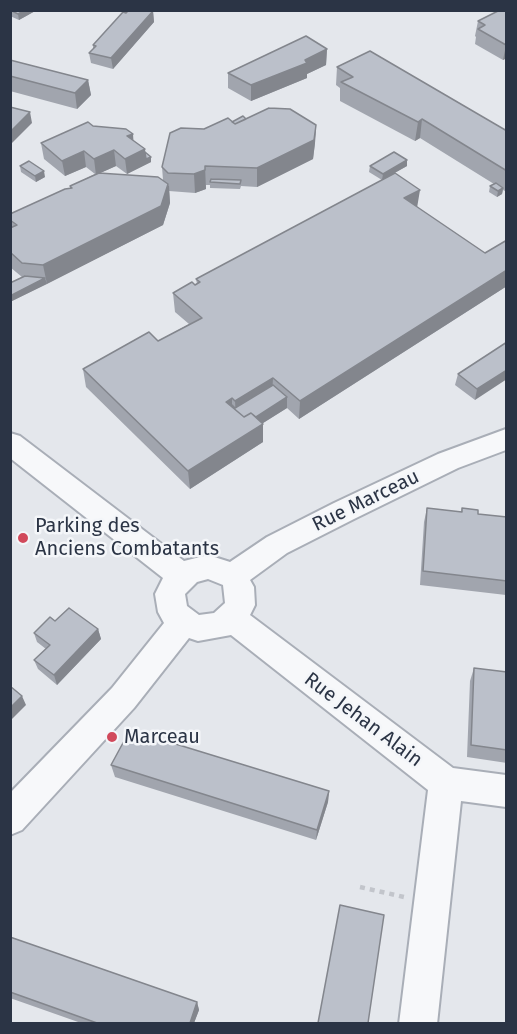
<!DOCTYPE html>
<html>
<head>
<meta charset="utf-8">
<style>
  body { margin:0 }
  #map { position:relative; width:517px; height:1034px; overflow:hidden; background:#e4e7ec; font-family:"Fira Sans",sans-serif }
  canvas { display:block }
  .frame { position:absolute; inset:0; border:12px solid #2b3445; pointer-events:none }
</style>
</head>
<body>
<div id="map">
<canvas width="517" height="1034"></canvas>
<div class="frame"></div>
</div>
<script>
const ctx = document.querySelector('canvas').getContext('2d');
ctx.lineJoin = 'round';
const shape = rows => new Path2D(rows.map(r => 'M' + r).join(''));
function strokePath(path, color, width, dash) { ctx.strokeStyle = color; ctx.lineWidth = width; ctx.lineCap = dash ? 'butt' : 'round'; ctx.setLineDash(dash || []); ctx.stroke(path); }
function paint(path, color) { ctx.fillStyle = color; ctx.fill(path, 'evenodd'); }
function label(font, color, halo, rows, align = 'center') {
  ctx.font = font + ' "Fira Sans",sans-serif'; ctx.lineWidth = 5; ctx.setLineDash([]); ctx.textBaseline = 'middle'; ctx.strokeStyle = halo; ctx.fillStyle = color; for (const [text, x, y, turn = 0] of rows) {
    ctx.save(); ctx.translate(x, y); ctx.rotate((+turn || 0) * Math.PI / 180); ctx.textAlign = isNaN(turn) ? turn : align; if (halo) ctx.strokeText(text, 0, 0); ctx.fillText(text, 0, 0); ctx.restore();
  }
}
const minor = shape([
  [506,429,506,450,458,468,354,519,287,553,250,580,254,587,255,605,250,615,453,768,506,775,506,807,461,801,437,1024,399,1024,428,790,231,635,198,641,189,638,134,708,22,830,10,835,10,793,112,688,164,623,158,612,155,594,163,578,10,458,10,433,20,436,184,561,208,555,230,562,267,537,334,503,438,454,506,429],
  [208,579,223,585,225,603,214,613,199,615,187,606,185,594,197,582,208,579]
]);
strokePath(minor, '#a9aeb7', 4);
strokePath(shape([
  [360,887,404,897]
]), '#c2c5cb', 4.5, [5, 5]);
paint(minor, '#f7f8fa');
paint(shape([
  [10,10,37,10,19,20,10,16],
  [507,10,507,58,503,60,475,44,476,37,475,36,478,21],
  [153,11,154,22,113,69,91,63,89,53,93,49,93,45,126,13],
  [327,49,326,65,307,74,307,78,251,101,228,88,228,73],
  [10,60,88,80,91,95,77,109,10,91],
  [337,67,507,131,507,192,503,190,502,194,497,197,489,192,490,186,494,184,420,138,415,141,340,101,340,88,336,85],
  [246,119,316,125,315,143,313,159,257,187,241,186,240,189,210,188,210,185,206,185,206,189,195,193,169,191,170,203,163,225,10,302,10,283,22,277,10,267,10,214,70,188,70,186,95,174,86,167,65,176,44,159,41,143,93,126,133,134,133,140,145,149,145,152,151,157,151,162,127,174,116,166,100,173,163,180,162,167,204,129],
  [20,166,45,177,36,182,21,172],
  [370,166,407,166,382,180,417,208,485,253,507,240,507,286,299,419,287,408,263,423,263,442,190,489,86,387,83,369,158,341,189,324,175,312,173,293,195,285,197,284,196,279,382,180,369,172],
  [507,342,475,400,455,385,458,374],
  [427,508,461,512,462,508,478,514,507,517,506,595,420,585,424,522],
  [55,621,98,629,101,639,57,685,38,669,34,660,46,649,37,642,34,633],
  [474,668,507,672,507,763,467,757,470,681],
  [111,765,329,791,328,802,316,840,115,777],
  [10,937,197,1002,199,1010,194,1023,81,1023,10,998]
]), '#a1a5ae');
paint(shape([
  [25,10,37,10,19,20,18,14],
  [153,11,154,22,113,69,111,58],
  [507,44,507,58,503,60,506,45],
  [327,49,326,65,307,74,307,78,251,101,251,85],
  [88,80,91,95,77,109,75,93],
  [30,112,32,123,10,145,10,132],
  [422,119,420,138,415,141,418,122],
  [316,125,315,143,313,159,257,187,257,168],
  [133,134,134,149,127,136],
  [145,149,146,159,151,157,151,162,127,174,125,159],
  [114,150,116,166,96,175,94,159],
  [84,151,86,167,65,176,62,161],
  [407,160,407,166,382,180,383,174],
  [205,166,206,189,195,193,194,174],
  [44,171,45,177,36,182,35,176],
  [169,185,170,203,163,225,47,284,43,265,160,195],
  [503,188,502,194,497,197,498,191],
  [420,190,417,208,404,198],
  [507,270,507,286,299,419,300,401],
  [45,278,47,284,10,302,10,296],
  [507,370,507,379,475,400,477,389],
  [273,378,272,396,236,417,235,401],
  [287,397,287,408,244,435,244,425],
  [232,398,232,414,226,402],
  [263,424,263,442,190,489,188,471],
  [98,629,101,639,57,685,54,675],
  [22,696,26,705,10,721,10,708],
  [329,791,328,802,316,840,317,830],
  [197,1002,199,1010,194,1023,190,1023]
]), '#83868d');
const building = shape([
  [10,10,25,10,18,14,10,10],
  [129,10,153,11,111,58,89,53,96,46,93,45,123,12,126,13,129,10],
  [500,10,507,10,507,44,506,45,478,29,485,25,478,21,500,10],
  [306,36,327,49,305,60,307,63,251,85,228,73,306,36],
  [370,51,507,131,507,171,422,119,418,122,341,82,353,77,337,67,370,51],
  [10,60,88,80,75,93,10,76,10,60],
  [10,107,30,112,10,132,10,107],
  [269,108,290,109,316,125,314,140,257,168,205,166,205,170,194,174,168,173,162,167,170,133,181,128,204,129,228,118,235,124,269,108],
  [243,116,246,119,235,124,232,122,243,116],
  [88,122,93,126,126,129,133,134,127,136,145,149,125,159,114,150,94,159,84,151,62,161,41,143,88,122],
  [145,152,151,157,146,159,145,152],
  [394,152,407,160,383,174,370,166,394,152],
  [29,161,44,171,35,176,20,166,29,161],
  [99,173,158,177,168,184,161,206,43,265,22,263,10,252,10,228,17,225,10,220,10,214,65,189,72,188,70,186,99,173],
  [395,173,420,190,404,198,485,253,507,240,507,270,300,401,273,378,235,401,232,398,226,402,244,417,251,413,263,424,188,471,83,369,149,332,158,341,202,318,173,293,192,282,195,285,200,282,196,279,395,173],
  [211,179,241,180,240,184,210,182,211,179],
  [496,183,503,188,498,191,490,186,496,183],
  [25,276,45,278,10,296,10,283,25,276],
  [507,342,507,370,477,389,458,374,507,342],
  [273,385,287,397,256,417,251,413,244,417,231,406,232,405,235,408,273,385],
  [427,508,462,512,462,508,478,510,478,514,507,517,507,581,423,571,427,508],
  [69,608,98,629,54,675,34,660,50,645,34,633,50,617,55,621,69,608],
  [474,668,507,672,507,750,471,745,474,668],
  [10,686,22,696,10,708,10,686],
  [130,730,329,791,317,830,111,765,130,730],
  [340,905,384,915,368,1023,318,1023,340,905],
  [10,937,197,1002,190,1023,97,1023,10,992,10,937]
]);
paint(building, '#bbc0ca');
strokePath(building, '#83868d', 1.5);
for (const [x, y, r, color] of [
  [23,538,6,"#d1495b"],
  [112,737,6,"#d1495b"]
]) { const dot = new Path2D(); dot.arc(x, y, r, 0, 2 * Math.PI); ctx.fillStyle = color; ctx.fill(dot); strokePath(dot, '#f4f6f9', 2); }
label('20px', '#2b3445', '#f4f6f9', [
  ["Rue Marceau",366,501,-26],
  ["Rue Jehan Alain",363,720,37]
]);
label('20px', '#2b3445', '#f4f6f9', [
  ["Parking des",35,526],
  ["Anciens Combatants",35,549],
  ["Marceau",124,737]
], 'left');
</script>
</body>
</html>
